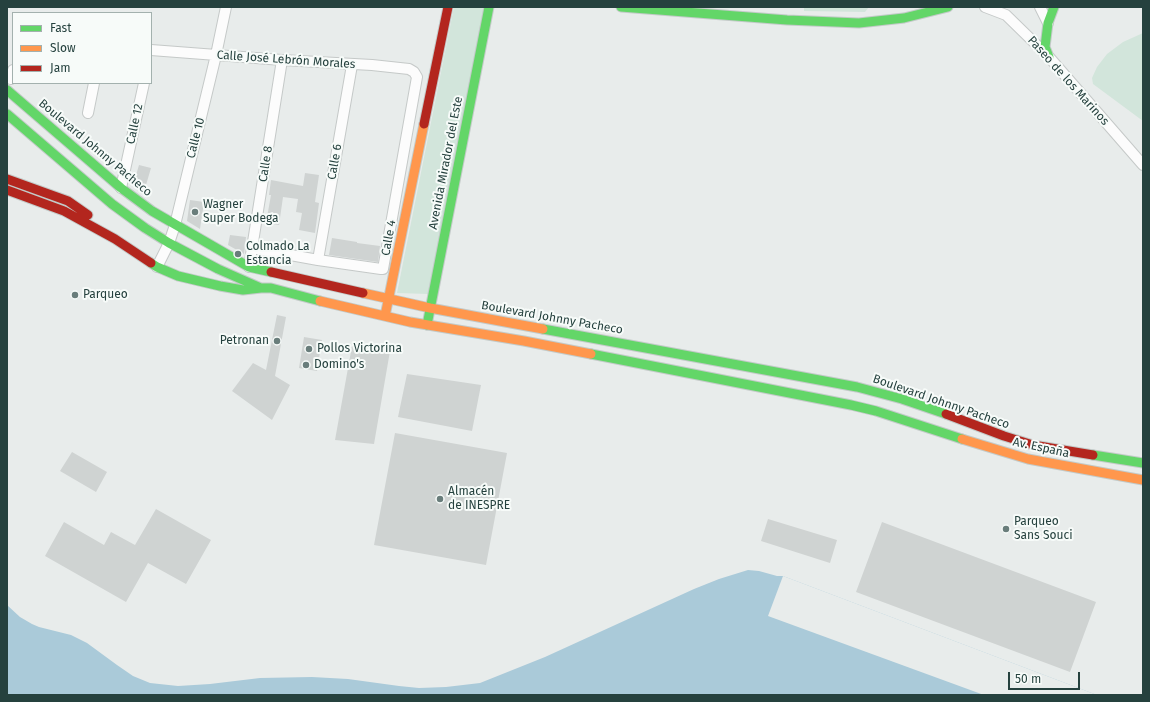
<!DOCTYPE html>
<html>
<head>
<meta charset="utf-8">
<style>
  body { margin:0 }
  #map { position:relative; width:1150px; height:702px; overflow:hidden; background:#e8eceb; font-family:"Fira Sans",sans-serif }
  canvas { display:block }
  .frame { position:absolute; inset:0; border:8px solid #25413e; pointer-events:none }
  .legend { position:absolute; left:12px; top:12px; width:140px; height:72px; box-sizing:border-box; background:#f7fbf9; border:1px solid #a3b1ae; margin:0; padding:5px 7px; list-style:none; font-size:12px; color:#25413e }
  .legend li { display:flex; align-items:center; gap:8px; height:20px }
  .legend b { width:20px; border:1px solid #a3b1ae }
  .scale { position:absolute; left:1008px; top:672px; width:72px; height:18px; box-sizing:border-box; border:2px solid #25413e; border-top:0; padding-left:5px; font-size:12px; line-height:14px; white-space:nowrap; color:#25413e; -webkit-text-stroke:3px #f7fbf9; paint-order:stroke }
</style>
</head>
<body>
<div id="map">
<canvas width="1150" height="702"></canvas>
<div class="frame"></div>
<ul class="legend">
<li><b style="height:5px;background:#63d668"></b>Fast</li>
<li><b style="height:5px;background:#ff974d"></b>Slow</li>
<li><b style="height:5px;background:#b3261e"></b>Jam</li>
</ul>
<div class="scale">50 m</div>
</div>
<script>
const ctx = document.querySelector('canvas').getContext('2d');
ctx.lineJoin = 'round';
function paint(path, color) { ctx.fillStyle = color; ctx.fill(path, 'evenodd'); }
const shape = rows => new Path2D(rows.map(r => 'M' + r).join(''));
function strokePath(path, color, width, dash) { ctx.strokeStyle = color; ctx.lineWidth = width; ctx.lineCap = dash ? 'butt' : 'round'; ctx.setLineDash(dash || []); ctx.stroke(path); }
function label(font, color, halo, rows, align = 'center') {
  ctx.font = font + ' "Fira Sans",sans-serif'; ctx.lineWidth = 4; ctx.setLineDash([]); ctx.textBaseline = 'middle'; ctx.strokeStyle = halo; ctx.fillStyle = color; for (const [text, x, y, turn = 0] of rows) {
    ctx.save(); ctx.translate(x, y); ctx.rotate((+turn || 0) * Math.PI / 180); ctx.textAlign = isNaN(turn) ? turn : align; if (halo) ctx.strokeText(text, 0, 0); ctx.fillText(text, 0, 0); ctx.restore();
  }
}
paint(shape([
  [454,7,487,8,428,294,397,293],
  [804,7,869,7,865,12,804,11],
  [1143,33,1143,121,1093,84,1092,78,1097,67,1107,54,1123,42]
]), '#d2e5db');
paint(shape([
  [748,570,759,571,777,576,783,576,1097,695,7,695,7,605,20,617,32,624,39,627,71,635,87,643,117,665,133,676,150,683,178,686,210,684,260,678,312,677,348,679,399,686,419,688,446,687,480,683,545,657,694,589,719,579]
]), '#aacad9');
paint(shape([
  [783,576,1097,695,984,695,768,616]
]), '#e8eceb');
paint(shape([
  [139,165,151,168,146,185,134,182],
  [305,173,319,175,315,202,319,203,315,233,299,230,302,213,296,212,298,199,283,197,279,225,266,223,271,195,269,195,271,180,303,186],
  [190,200,204,202,200,229,187,221],
  [230,235,246,237,244,254,228,245],
  [332,238,357,242,357,243,380,246,378,262,329,255],
  [277,315,286,317,275,376,290,385,272,420,232,391,253,363,266,370],
  [304,337,322,340,317,371,299,368],
  [352,346,390,351,374,444,335,440],
  [407,374,481,385,472,431,398,417],
  [395,433,507,453,486,565,374,545],
  [72,452,107,472,96,492,60,471],
  [156,509,211,540,186,584,148,563,126,602,45,556,64,522,104,545,111,532,135,545],
  [768,519,837,540,830,563,761,541],
  [882,522,1096,602,1070,672,856,592]
]), '#cfd3d2');
const street = shape([
  [985,7,1006,15,1049,57,1143,165],
  [1040,7,1048,23],
  [151,50,282,60,372,65,409,69,414,72,417,77,383,269,381,269,318,260,252,248],
  [11,79,13,70],
  [88,113,94,83],
  [121,188,144,83],
  [318,260,352,65],
  [157,267,169,243,175,225,216,55,226,7],
  [249,267,282,60]
]);
const fast = shape([
  [621,7,787,20,859,23,904,18,948,7],
  [1049,57,1045,47,1048,23,1054,7],
  [7,90,121,188,152,211,249,267,271,272],
  [7,114,112,204,145,228,169,243,218,269,261,288,271,288,320,301],
  [151,263,157,267,178,276,220,286,243,290,261,288],
  [427,325,489,7],
  [543,329,857,387,902,399,946,414],
  [591,354,851,405,876,411,962,439],
  [1093,455,1143,463]
]);
const slow = shape([
  [363,293,430,308,543,329],
  [320,301,410,322,524,341,591,354],
  [385,316,424,124],
  [962,439,1028,459,1143,480]
]);
const jam = shape([
  [424,124,448,7],
  [7,179,68,201,88,215],
  [7,190,64,211,115,239,151,263],
  [271,272,363,293],
  [946,414,1004,436,1033,445,1093,455]
]);
strokePath(street, '#c5c9c8', 12);
strokePath(fast, '#c3cac8', 11);
strokePath(slow, '#c3cac8', 11);
strokePath(jam, '#c3cac8', 11);
strokePath(street, '#fcfcfc', 10);
strokePath(fast, '#63d668', 9);
strokePath(slow, '#ff974d', 9);
strokePath(jam, '#b3261e', 9);
for (const [x, y, r, color] of [
  [195,212,4,"#697d7b"],
  [238,254,4,"#697d7b"],
  [75,295,4,"#697d7b"],
  [277,341,4,"#697d7b"],
  [309,349,4,"#697d7b"],
  [306,365,4,"#697d7b"],
  [440,499,4,"#697d7b"],
  [1006,529,4,"#697d7b"]
]) { const dot = new Path2D(); dot.arc(x, y, r, 0, 2 * Math.PI); ctx.fillStyle = color; ctx.fill(dot); strokePath(dot, '#f7fbf9', 1.5); }
label('12px', '#25413e', '#f7fbf9', [
  ["Calle José Lebrón Morales",286,60,4],
  ["Paseo de los Marinos",1068,81,48],
  ["Calle 12",135,124,-78],
  ["Calle 10",196,138,-76],
  ["Boulevard Johnny Pacheco",95,148,40],
  ["Calle 6",335,162,-80],
  ["Avenida Mirador del Este",446,163,-79],
  ["Calle 8",266,164,-81],
  ["Calle 4",389,238,-80],
  ["Boulevard Johnny Pacheco",552,318,10],
  ["Boulevard Johnny Pacheco",941,402,19],
  ["Av. España",1041,448,12]
]);
label('12px', '#25413e', '#f7fbf9', [
  ["Wagner",203,205],
  ["Super Bodega",203,219],
  ["Colmado La",246,247],
  ["Estancia",246,261],
  ["Parqueo",83,295],
  ["Petronan",269,341,"right"],
  ["Pollos Victorina",317,349],
  ["Domino's",314,365],
  ["Almacén",448,492],
  ["de INESPRE",448,506],
  ["Parqueo",1014,522],
  ["Sans Souci",1014,536]
], 'left');
</script>
</body>
</html>
